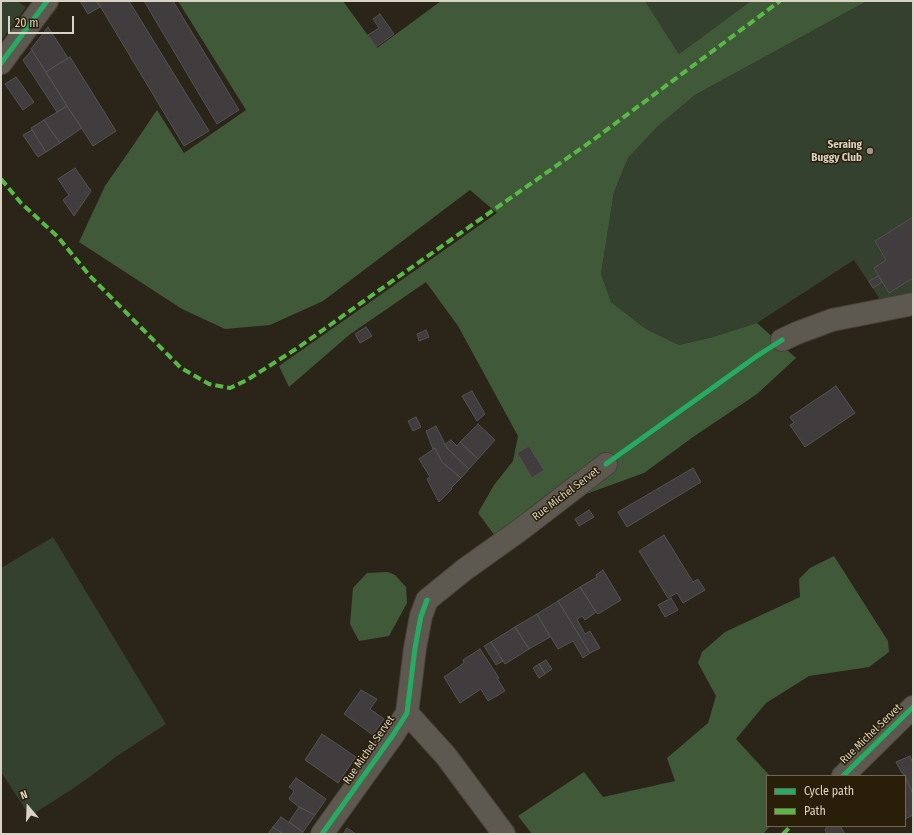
<!DOCTYPE html>
<html>
<head>
<meta charset="utf-8">
<style>
  body { margin:0 }
  #map { position:relative; width:914px; height:835px; overflow:hidden; background:#2b2519; font-family:"Fira Sans Condensed",sans-serif }
  canvas { display:block }
  .frame { position:absolute; inset:0; border:2px solid #dad3c5; pointer-events:none }
  .legend { position:absolute; left:766px; top:775px; width:140px; height:52px; box-sizing:border-box; background:#291e07; border:1px solid #706653; margin:0; padding:5px 7px; list-style:none; font-size:12px; color:#dad3c5 }
  .legend li { display:flex; align-items:center; gap:8px; height:20px }
  .legend b { width:20px; border:1px solid #706653 }
  .north { position:absolute; left:8px; top:787px; width:40px; height:40px; -webkit-text-stroke:3px #291e07; paint-order:stroke; rotate:341deg; font-size:11px; font-weight:700; line-height:16px; text-align:center; color:#dad3c5 }
  .north::after { content:''; display:block; margin:auto; width:14px; height:18px; background:#dad3c5; clip-path:polygon(50% 0,100% 100%,50% 72%,0 100%) }
  .scale { position:absolute; left:8px; top:16px; width:66px; height:18px; box-sizing:border-box; border:2px solid #dad3c5; border-top:0; padding-left:5px; font-size:12px; line-height:14px; white-space:nowrap; color:#dad3c5; -webkit-text-stroke:3px #291e07; paint-order:stroke }
</style>
</head>
<body>
<div id="map">
<canvas width="914" height="835"></canvas>
<div class="frame"></div>
<ul class="legend">
<li><b style="height:5px;background:#26ab63"></b>Cycle path</li>
<li><b style="height:5px;background:#58b947"></b>Path</li>
</ul>
<div class="north">N</div>
<div class="scale">20 m</div>
</div>
<script>
const ctx = document.querySelector('canvas').getContext('2d');
ctx.lineJoin = 'round';
function paint(path, color) { ctx.fillStyle = color; ctx.fill(path, 'evenodd'); }
const shape = rows => new Path2D(rows.map(r => 'M' + r).join(''));
function strokePath(path, color, width, dash) { ctx.strokeStyle = color; ctx.lineWidth = width; ctx.lineCap = dash ? 'butt' : 'round'; ctx.setLineDash(dash || []); ctx.stroke(path); }
function label(font, color, halo, rows, align = 'center') {
  ctx.font = font + ' "Fira Sans Condensed",sans-serif'; ctx.lineWidth = 3; ctx.setLineDash([]); ctx.textBaseline = 'middle'; ctx.strokeStyle = halo; ctx.fillStyle = color; for (const [text, x, y, turn = 0] of rows) {
    ctx.save(); ctx.translate(x, y); ctx.rotate((+turn || 0) * Math.PI / 180); ctx.textAlign = isNaN(turn) ? turn : align; if (halo) ctx.strokeText(text, 0, 0); ctx.fillText(text, 0, 0); ctx.restore();
  }
}
paint(shape([
  [1,1,17,1,26,7,1,41],
  [645,1,751,1,679,54],
  [867,1,913,1,913,295,881,301,854,260,757,323,713,337,679,345,646,329,611,302,601,274,614,192,628,158,657,127,695,95],
  [53,537,166,724,117,756,91,776,71,790,30,816,1,772,1,568]
]), '#33412e');
paint(shape([
  [178,1,343,1,377,48,441,1,645,1,679,54,751,1,867,1,695,95,657,127,628,158,614,192,601,274,611,302,646,329,679,345,713,337,757,323,796,358,757,394,693,437,644,473,586,494,546,495,495,536,478,513,494,485,513,461,518,436,458,326,426,282,349,335,289,387,279,366,497,213,470,190,323,301,270,325,225,329,182,309,79,242,105,186,130,150,157,110,184,153,246,110],
  [834,556,888,641,889,652,869,667,809,676,766,703,736,739,770,776,767,776,767,826,770,826,763,834,532,834,518,816,584,772,603,797,675,781,667,758,708,723,716,696,698,663,702,652,725,632,800,597,799,579,810,568],
  [388,572,395,575,406,587,407,603,389,636,359,641,350,624,353,588,367,573]
]), '#405939');
const building = shape([
  [80,1,96,1,100,7,88,14,80,1],
  [97,1,129,1,209,131,184,146,97,1],
  [144,1,173,1,239,110,217,124,144,1],
  [380,14,394,34,376,47,368,35,379,28,373,19,380,14],
  [48,27,68,58,46,72,31,49,48,27],
  [32,50,67,106,57,112,23,60,32,50],
  [70,57,116,131,93,146,67,106,46,72,70,57],
  [16,77,34,102,23,110,5,84,16,77],
  [67,106,82,128,60,143,44,120,67,106],
  [44,120,60,143,46,152,31,128,44,120],
  [32,130,46,152,38,157,23,135,32,130],
  [75,168,91,191,74,216,63,200,69,195,58,179,75,168],
  [913,217,913,278,889,293,874,268,886,260,875,241,913,217],
  [878,276,882,282,873,288,869,281,878,276],
  [366,327,372,336,360,343,355,334,366,327],
  [426,330,429,337,419,341,417,334,426,330],
  [836,386,855,413,805,447,790,425,794,423,790,417,836,386],
  [472,391,485,414,477,421,462,396,472,391],
  [416,417,421,427,413,431,408,421,416,417],
  [478,424,495,440,478,459,460,442,478,424],
  [436,426,447,448,469,469,461,478,442,462,435,448,433,449,426,431,436,426],
  [451,440,457,446,460,442,478,459,469,469,447,448,445,444,451,440],
  [529,446,544,470,532,478,517,453,529,446],
  [435,448,442,462,461,478,451,488,452,489,439,502,427,479,430,477,419,459,435,448],
  [693,468,701,482,627,527,618,512,693,468],
  [589,510,594,517,579,526,575,519,589,510],
  [664,535,693,582,698,579,705,590,683,603,677,593,668,598,639,551,664,535],
  [603,570,621,600,598,614,596,612,580,587,597,577,596,575,603,570],
  [580,587,596,612,585,620,582,616,577,619,585,634,590,631,600,648,590,653,558,601,580,587],
  [671,598,678,610,665,617,658,605,671,598],
  [558,601,590,653,583,658,573,641,558,649,537,614,558,601],
  [537,614,550,637,529,649,515,627,537,614],
  [515,627,529,649,505,664,491,642,515,627],
  [491,642,503,661,496,665,484,646,491,642],
  [480,649,499,678,497,678,505,691,488,701,481,689,460,703,444,677,464,663,463,660,480,649],
  [546,660,552,669,545,674,539,664,546,660],
  [539,664,545,674,539,678,533,668,539,664],
  [361,690,377,699,370,709,384,719,373,735,344,714,361,690],
  [322,734,356,757,338,783,305,760,322,734],
  [910,756,913,763,913,794,905,776,903,773,902,773,896,762,910,756],
  [905,777,913,794,913,815,905,819,905,777],
  [296,778,326,799,315,815,299,807,289,799,294,791,289,787,296,778],
  [299,807,315,815,303,832,289,822,299,807],
  [281,817,303,832,302,834,283,834,273,827,281,817],
  [828,826,840,826,845,834,827,834,825,830,828,826],
  [273,827,283,834,268,834,273,827],
  [347,828,356,834,343,834,347,828]
]);
paint(building, '#413d3e');
strokePath(building, '#545251', 1);
const minor = shape([
  [1,63,47,1],
  [782,340,797,333,832,320,913,304],
  [407,713,446,756,504,834],
  [843,776,913,707],
  [322,834,393,735,407,713,415,648,421,616,427,600,464,570,520,530,606,464]
]);
strokePath(minor, '#474138', 24);
strokePath(minor, '#5e5950', 22);
strokePath(shape([
  [1,179,21,203,58,237,90,276,181,368,209,384,230,388,247,380,299,347,361,303,593,140,780,1],
  [783,834,791,826]
]), '#58b947', 4, [8, 4]);
strokePath(shape([
  [1,63,47,1],
  [606,464,757,356,782,340],
  [843,776,913,707],
  [322,834,393,735,407,713,415,648,421,616,427,600]
]), '#26ab63', 5);
for (const [x, y, r, color] of [
  [870,151,4,"#9d9689"]
]) { const dot = new Path2D(); dot.arc(x, y, r, 0, 2 * Math.PI); ctx.fillStyle = color; ctx.fill(dot); strokePath(dot, '#291e07', 1.5); }
label('bold 11px', '#dad3c5', '#291e07', [
  ["Seraing",862,145],
  ["Buggy Club",862,158]
], 'right');
label('11px', '#dad3c5', '#291e07', [
  ["Rue Michel Servet",566,494,-37],
  ["Rue Michel Servet",871,734,-44],
  ["Rue Michel Servet",369,750,-55]
]);
</script>
</body>
</html>
